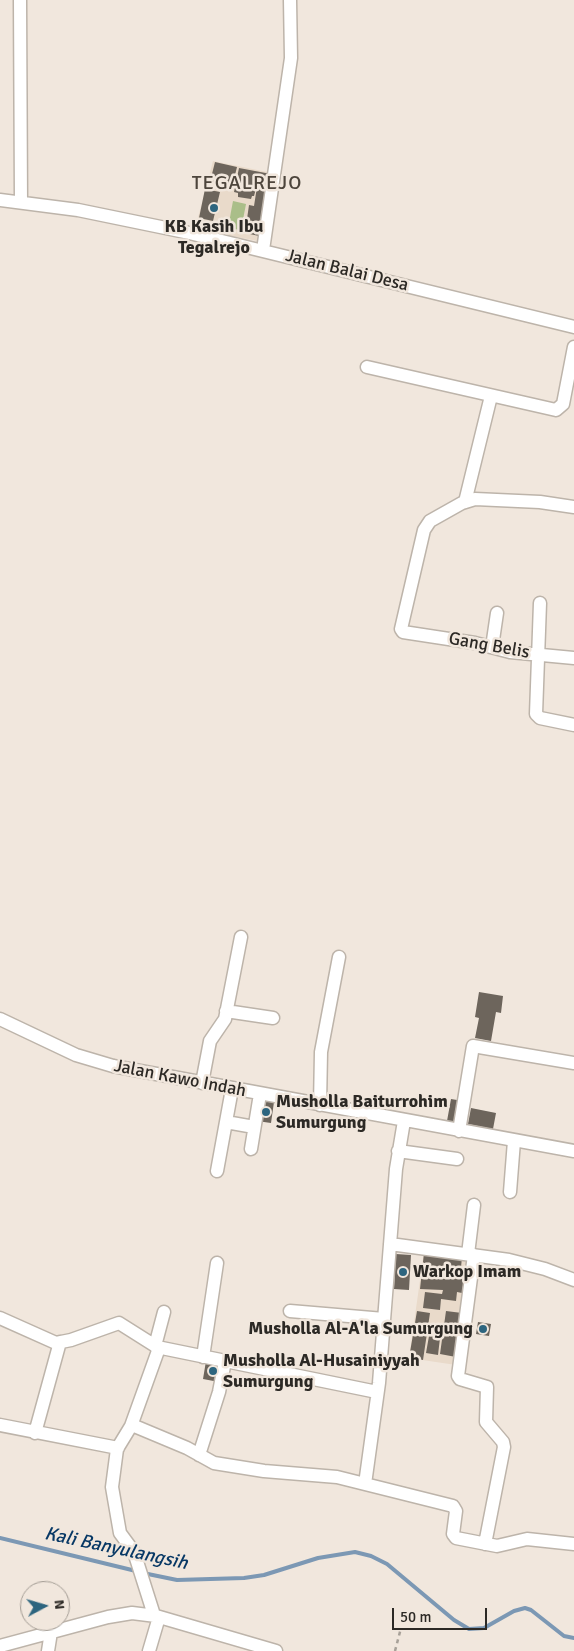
<!DOCTYPE html>
<html>
<head>
<meta charset="utf-8">
<style>
  body { margin:0 }
  #map { position:relative; width:574px; height:1651px; overflow:hidden; background:#f1e7dd; font-family:Signika,sans-serif }
  canvas { display:block }
  .north { position:absolute; left:20px; top:1581px; width:50px; height:50px; box-sizing:border-box; background:#f1e7dd; border:1px solid #a29b93; border-radius:50%; rotate:84deg; font-size:14px; font-weight:700; line-height:20px; text-align:center; color:#2c2925 }
  .north::after { content:''; display:block; margin:auto; width:18px; height:22px; background:#2d657f; clip-path:polygon(50% 0,100% 100%,50% 72%,0 100%) }
  .scale { position:absolute; left:392px; top:1608px; width:95px; height:22px; box-sizing:border-box; border:2px solid #2c2925; border-top:0; padding-left:6px; font-size:15px; line-height:18px; white-space:nowrap; color:#2c2925; -webkit-text-stroke:4px #f1e7dd; paint-order:stroke }
</style>
</head>
<body>
<div id="map">
<canvas width="574" height="1651"></canvas>
<div class="north">N</div>
<div class="scale">50 m</div>
</div>
<script>
const ctx = document.querySelector('canvas').getContext('2d');
ctx.lineJoin = 'round';
function paint(path, color) { ctx.fillStyle = color; ctx.fill(path, 'evenodd'); }
const shape = rows => new Path2D(rows.map(r => 'M' + r).join(''));
function strokePath(path, color, width, dash) { ctx.strokeStyle = color; ctx.lineWidth = width; ctx.lineCap = dash ? 'butt' : 'round'; ctx.setLineDash(dash || []); ctx.stroke(path); }
function label(font, color, halo, rows, align = 'center') {
  ctx.font = font + ' Signika,sans-serif'; ctx.lineWidth = 5; ctx.setLineDash([]); ctx.textBaseline = 'middle'; ctx.strokeStyle = halo; ctx.fillStyle = color; for (const [text, x, y, turn = 0] of rows) {
    ctx.save(); ctx.translate(x, y); ctx.rotate((+turn || 0) * Math.PI / 180); ctx.textAlign = isNaN(turn) ? turn : align; if (halo) ctx.strokeText(text, 0, 0); ctx.fillText(text, 0, 0); ctx.restore();
  }
}
paint(shape([
  [213,161,272,173,258,241,195,229],
  [424,1252,467,1257,456,1365,409,1358]
]), '#e9daca');
paint(shape([
  [233,201,246,204,241,230,228,228]
]), '#aabe89');
strokePath(shape([
  [0,1538,136,1571],
  [143,1573,177,1580,244,1578,264,1575,318,1558,355,1552,371,1556,387,1564,454,1620,469,1629,484,1628,514,1611,525,1608,531,1610,564,1636,574,1638]
]), '#7c98b4', 4);
paint(shape([
  [215,162,237,167,232,187,210,182],
  [239,168,271,174,259,236,245,233,249,205,254,206,257,187,265,188,258,187,259,177,254,196,252,196,251,199,238,197,238,193,234,192],
  [205,189,220,192,213,221,199,218],
  [479,992,503,996,501,1013,496,1012,491,1041,475,1038,479,1018,475,1017],
  [451,1099,463,1101,459,1124,447,1121],
  [261,1100,274,1102,271,1123,257,1121],
  [471,1108,496,1113,493,1129,468,1124],
  [424,1253,462,1257,460,1278,464,1278,462,1293,457,1292,456,1301,441,1299,440,1310,423,1308,425,1292,442,1294,443,1290,420,1289],
  [396,1254,411,1255,409,1290,394,1289],
  [417,1311,430,1313,423,1360,409,1358],
  [446,1311,462,1313,456,1357,440,1354],
  [478,1322,491,1324,489,1336,476,1334],
  [429,1336,440,1338,438,1355,426,1353],
  [206,1361,223,1364,219,1382,203,1379],
  [22,1601,30,1601,30,1615,23,1616]
]), '#6d655c');
const minor = shape([
  [20,0,21,202],
  [0,200,78,210,185,232,574,327],
  [263,250,291,58,290,0],
  [367,367,556,410,563,404,574,347],
  [465,502,491,396],
  [574,507,540,502,475,499,462,503,430,521,424,530,401,629,403,632,475,643,510,652,574,658],
  [540,603,536,714,540,718,574,725],
  [492,647,497,613],
  [226,1011,273,1018],
  [0,1019,76,1055,113,1066,574,1151],
  [202,1083,210,1041,225,1019,241,937],
  [320,1105,321,1052,339,957],
  [226,1122,254,1127],
  [459,1131,473,1046,574,1063],
  [251,1149,260,1094],
  [398,1151,457,1159],
  [217,1171,232,1089],
  [510,1192,514,1141],
  [390,1244,509,1260,545,1269,574,1280],
  [468,1254,474,1205],
  [474,1255,458,1376,460,1379,487,1387,486,1422,503,1442,504,1447,485,1544],
  [290,1311,384,1319],
  [0,1318,56,1343,71,1340,119,1323,157,1347,377,1392],
  [155,1346,164,1312],
  [203,1357,217,1263],
  [0,1425,118,1448],
  [132,1425,187,1448,214,1463,264,1471,337,1477,453,1506,456,1511,453,1534,456,1538,497,1546,527,1539,574,1544],
  [35,1433,60,1342],
  [199,1455,219,1392,225,1361],
  [365,1484,379,1383,396,1169,404,1121],
  [154,1615,134,1552,120,1533,112,1487,117,1449,131,1426,159,1348],
  [0,1646,108,1617,132,1613,156,1616,276,1651],
  [48,1651,51,1632],
  [149,1651,159,1617]
]);
strokePath(minor, '#bdb4aa', 15);
strokePath(shape([
  [395,1651,401,1628]
]), '#a7a098', 2.5, [4, 4]);
strokePath(minor, '#fff', 12);
for (const [x, y, r, color] of [
  [214,208,5,"#2d657f"],
  [266,1112,5,"#2d657f"],
  [403,1272,5,"#2d657f"],
  [483,1329,5,"#2d657f"],
  [213,1371,5,"#2d657f"]
]) { const dot = new Path2D(); dot.arc(x, y, r, 0, 2 * Math.PI); ctx.fillStyle = color; ctx.fill(dot); strokePath(dot, '#f1e7dd', 2); }
label('bold 18px', '#2c2925', '#f1e7dd', [
  ["KB Kasih Ibu",214,227,"center"],
  ["Tegalrejo",214,248,"center"],
  ["Musholla Baiturrohim",276,1102],
  ["Sumurgung",276,1123],
  ["Warkop Imam",413,1272],
  ["Musholla Al-A'la Sumurgung",473,1329,"right"],
  ["Musholla Al-Husainiyyah",223,1361],
  ["Sumurgung",223,1382]
], 'left');
label('18px', '#2c2925', '#f1e7dd', [
  ["Jalan Balai Desa",347,271,14],
  ["Gang Belis",489,646,10],
  ["Jalan Kawo Indah",180,1079,11]
]);
label('italic 19px', '#073865', '#f1e7dd', [
  ["Kali Banyulangsih",116,1549,12]
]);
ctx.letterSpacing = '1px';
label('20px', '#4d453c', '#f1e7dd', [
  ["TEGALREJO",247,184]
]);
ctx.letterSpacing = '0px';
</script>
</body>
</html>
